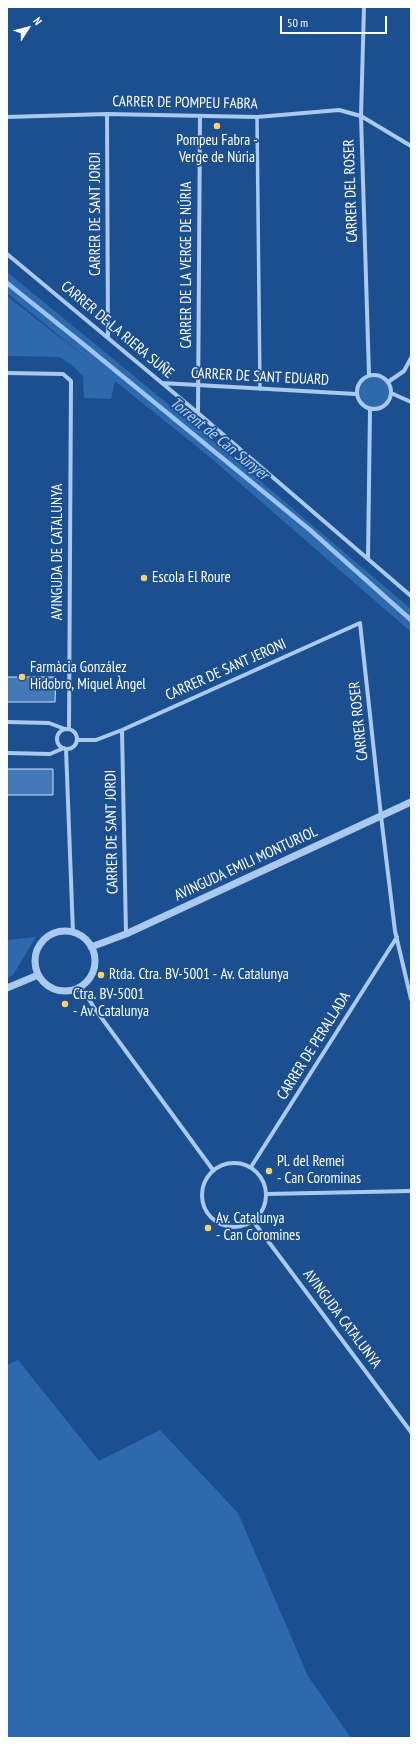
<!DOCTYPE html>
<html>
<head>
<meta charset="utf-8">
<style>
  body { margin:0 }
  #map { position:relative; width:418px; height:1745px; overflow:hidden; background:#1b4f8f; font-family:"PT Sans Narrow",sans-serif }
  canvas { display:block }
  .frame { position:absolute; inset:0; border:8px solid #fff; pointer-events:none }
  .north { position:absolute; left:8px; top:8px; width:40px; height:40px; -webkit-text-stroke:3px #1b4f8f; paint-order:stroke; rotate:54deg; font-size:11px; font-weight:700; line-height:16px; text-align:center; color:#fff }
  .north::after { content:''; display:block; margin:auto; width:14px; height:18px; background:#fff; clip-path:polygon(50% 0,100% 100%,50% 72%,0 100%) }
  .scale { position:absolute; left:280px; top:16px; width:107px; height:18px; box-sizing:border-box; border:2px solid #fff; border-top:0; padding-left:5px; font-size:12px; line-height:14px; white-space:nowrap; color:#fff; -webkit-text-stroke:3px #1b4f8f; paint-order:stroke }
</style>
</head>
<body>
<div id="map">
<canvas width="418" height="1745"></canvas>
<div class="frame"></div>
<div class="north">N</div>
<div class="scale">50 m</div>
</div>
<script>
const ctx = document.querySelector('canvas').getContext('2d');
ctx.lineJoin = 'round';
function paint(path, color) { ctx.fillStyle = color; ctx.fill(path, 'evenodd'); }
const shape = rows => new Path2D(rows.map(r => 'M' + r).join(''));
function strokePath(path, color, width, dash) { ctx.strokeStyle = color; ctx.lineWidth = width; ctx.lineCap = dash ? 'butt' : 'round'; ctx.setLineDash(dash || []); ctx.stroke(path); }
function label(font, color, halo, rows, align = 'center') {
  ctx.font = font + ' "PT Sans Narrow",sans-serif'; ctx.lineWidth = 3.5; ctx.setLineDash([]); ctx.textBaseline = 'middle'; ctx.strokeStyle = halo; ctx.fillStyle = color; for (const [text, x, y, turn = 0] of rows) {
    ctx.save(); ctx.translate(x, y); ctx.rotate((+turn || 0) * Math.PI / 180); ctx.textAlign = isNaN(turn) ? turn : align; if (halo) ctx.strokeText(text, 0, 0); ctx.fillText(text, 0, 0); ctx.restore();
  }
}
paint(shape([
  [7,272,212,440,411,609,411,632,212,459,115,381,111,399,84,398,83,376,71,364,59,357,7,356,7,296,95,365,7,293],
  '356 392a18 18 0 1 1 36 0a18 18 0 1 1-36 0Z',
  [36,937,13,975,7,978,7,940],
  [18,1360,99,1461,160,1430,238,1513,308,1676,351,1738,7,1738,7,1365]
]), '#2e69ad');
strokePath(shape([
  [7,283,88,348,310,530,411,620]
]), '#9cc4f0', 4.5);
const building = shape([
  [7,677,56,677,55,702,7,702,7,677],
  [7,769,53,769,53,795,7,795,7,769]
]);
paint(building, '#4478b7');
strokePath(building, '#cfe3fa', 1);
strokePath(shape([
  [257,117,260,389]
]), '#a9c9ee', 3.5);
strokePath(shape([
  [364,7,361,116,369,375],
  [107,114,108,338],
  [7,117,107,114,257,117,339,110,361,116,411,146],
  [7,254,198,413,411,596],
  [7,373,63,374,71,381,69,729],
  '357 392a17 17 0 1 1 34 0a17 17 0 1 1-34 0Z',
  [388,382,404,371,411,358],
  [162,383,356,394],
  [391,393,411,402],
  [198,413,200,116],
  [368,559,370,409],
  [7,722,49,723,65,729],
  '57 739a10 10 0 1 1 20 0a10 10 0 1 1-20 0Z',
  [122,730,126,934],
  [77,740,96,740,122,730,360,623,381,816,395,931,411,999],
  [66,749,73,933],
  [7,753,50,754,64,748],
  [81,987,95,1009,213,1170],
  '202 1195a32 32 0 1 1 64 0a32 32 0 1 1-64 0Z',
  [251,1167,397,937],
  [266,1194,411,1191],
  [253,1221,411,1432]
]), '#a9c9ee', 4);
strokePath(shape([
  '35 961a30 30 0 1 1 60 0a30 30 0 1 1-60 0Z',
  [91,947,126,934,411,802],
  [7,988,38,975]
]), '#a9c9ee', 7);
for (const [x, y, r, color] of [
  [217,126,4,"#ffd166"],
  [144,578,4,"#ffd166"],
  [22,677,4,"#ffd166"],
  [101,975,4,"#ffd166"],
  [65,1004,4,"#ffd166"],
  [269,1171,4,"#ffd166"],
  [208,1228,4,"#ffd166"]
]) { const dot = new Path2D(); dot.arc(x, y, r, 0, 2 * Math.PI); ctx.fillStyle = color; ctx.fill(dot); strokePath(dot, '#1b4f8f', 1.5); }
label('15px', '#fff', '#1b4f8f', [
  ["CARRER DE POMPEU FABRA",185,103,1],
  ["CARRER DEL ROSER",351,191,-92],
  ["CARRER DE SANT JORDI",96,214,-90],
  ["CARRER DE LA VERGE DE NÚRIA",187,265,-90],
  ["CARRER DE LA RIERA SUÑE",117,330,40],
  ["CARRER DE SANT EDUARD",260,377,3],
  ["AVINGUDA DE CATALUNYA",58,552,-90],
  ["CARRER DE SANT JERONI",226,670,-24],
  ["CARRER ROSER",359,721,-96],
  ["CARRER DE SANT JORDI",112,832,-91],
  ["AVINGUDA EMILI MONTURIOL",246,864,-25],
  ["CARRER DE PERALLADA",314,1046,-58],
  ["AVINGUDA CATALUNYA",342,1319,53]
]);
label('15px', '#fff', '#1b4f8f', [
  ["Pompeu Fabra -",217,141,"center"],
  ["Verge de Núria",217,158,"center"],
  ["Escola El Roure",152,578],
  ["Farmàcia González",30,668],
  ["Hidobro, Miquel Àngel",30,685],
  ["Rtda. Ctra. BV-5001 - Av. Catalunya",109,975],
  ["Ctra. BV-5001",73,995],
  ["- Av. Catalunya",73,1012],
  ["Pl. del Remei",277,1162],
  ["- Can Corominas",277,1179],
  ["Av. Catalunya",216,1219],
  ["- Can Coromines",216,1236]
], 'left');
label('italic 16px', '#b5d3f5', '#1b4f8f', [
  ["Torrent de Can Sunyer",219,439,39]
]);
</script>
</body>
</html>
